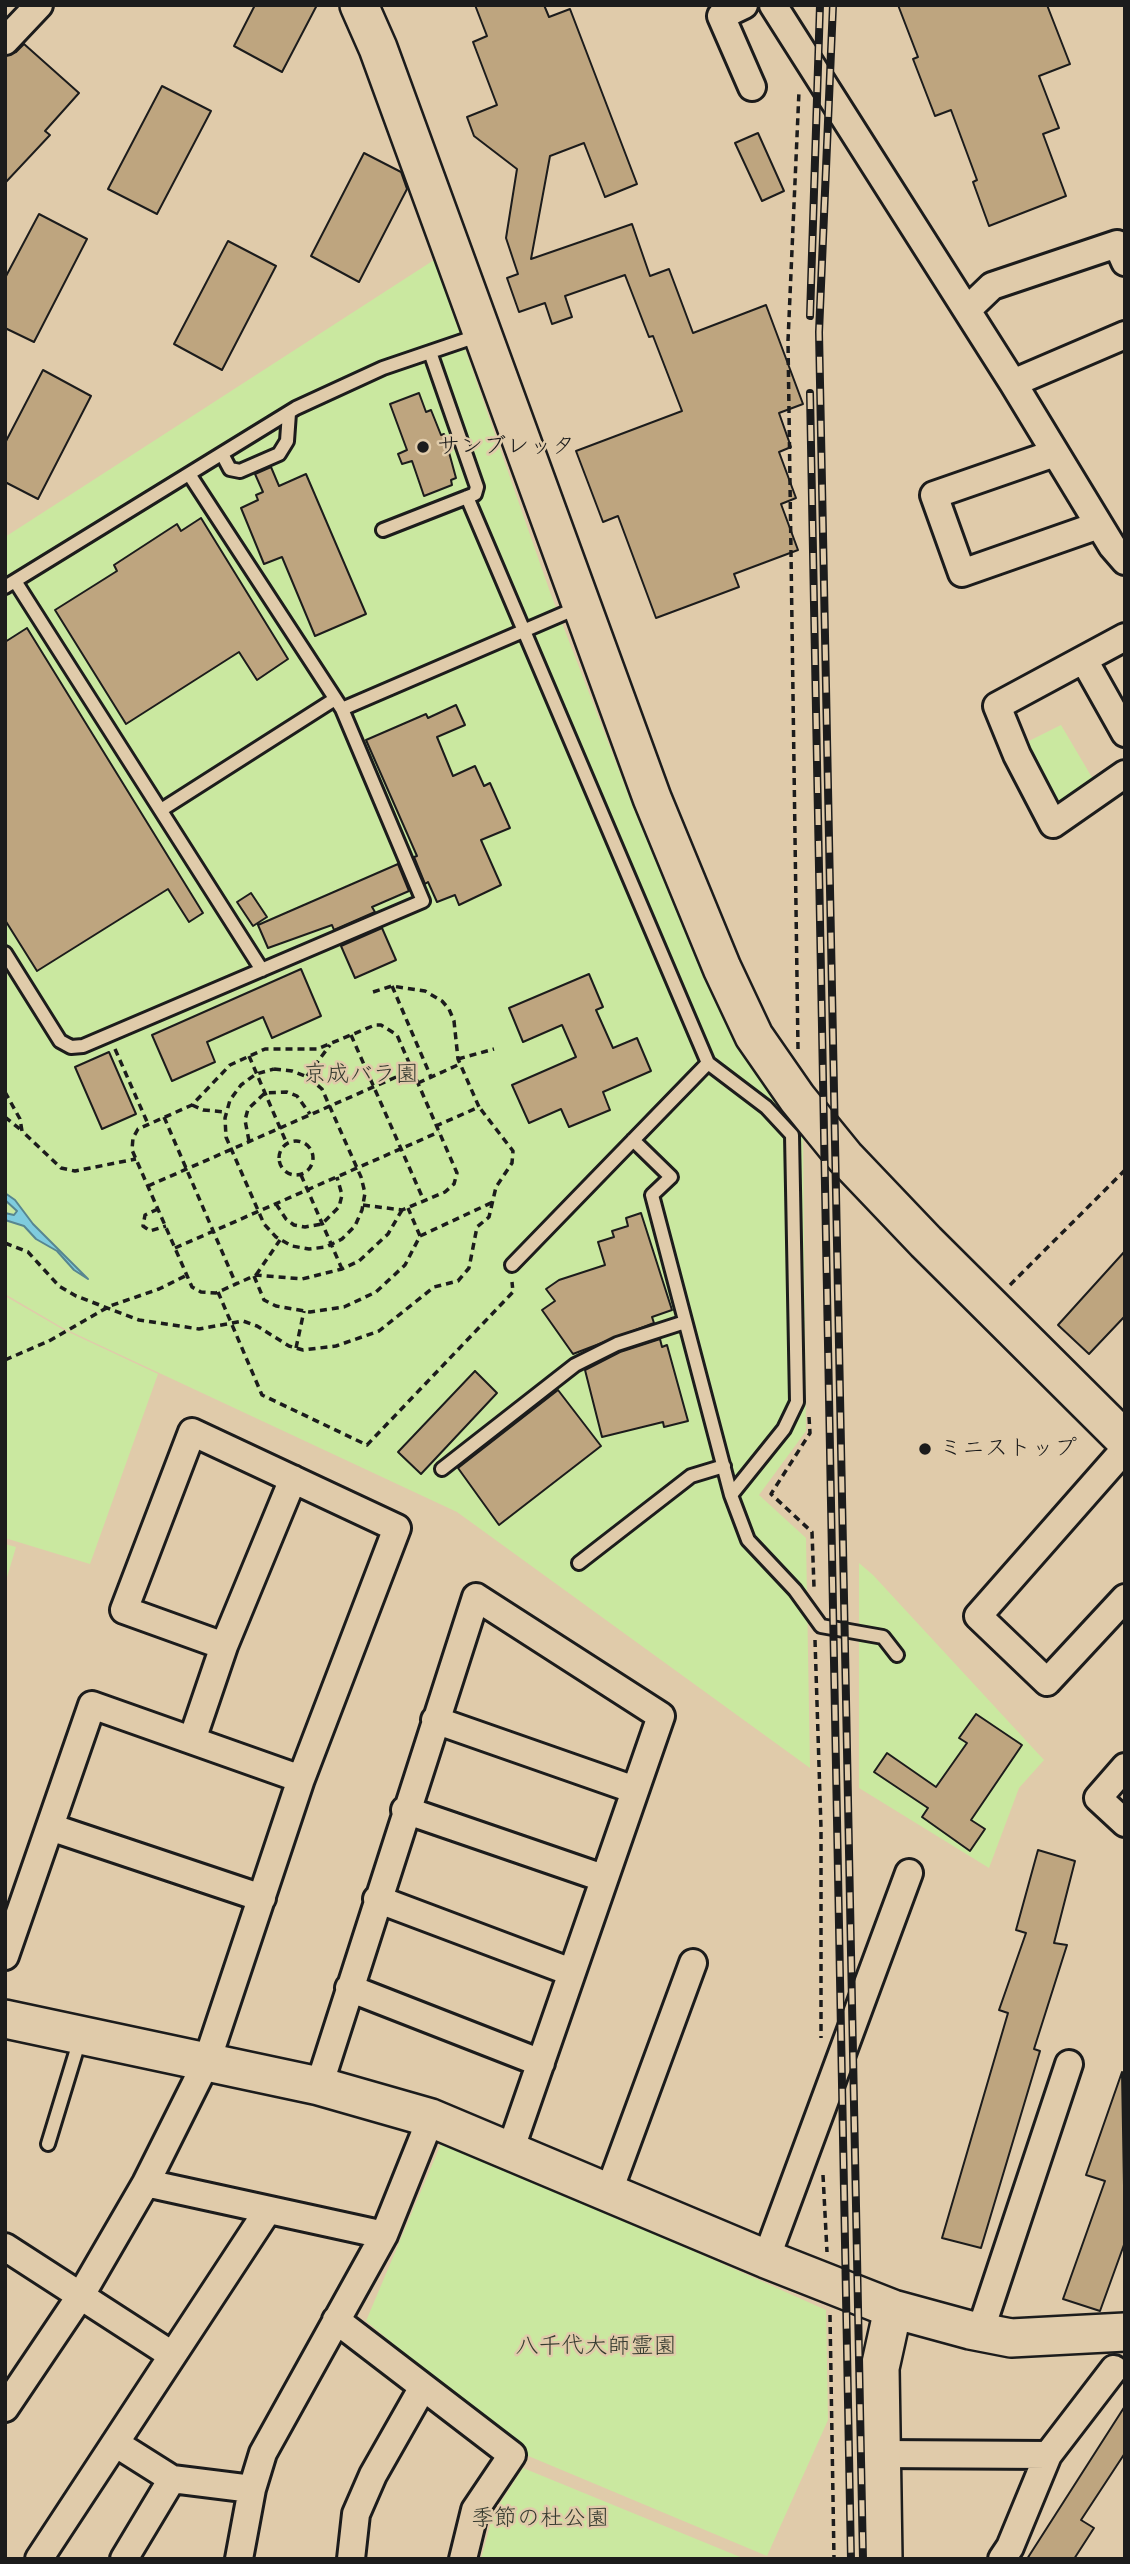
<!DOCTYPE html>
<html>
<head>
<meta charset="utf-8">
<style>
  body { margin:0 }
  #map { position:relative; width:1130px; height:2564px; overflow:hidden; background:#e0cbaa; font-family:Sriracha,sans-serif }
  canvas { display:block }
  .frame { position:absolute; inset:0; border:7px solid #1c1c1c; pointer-events:none }
</style>
</head>
<body>
<div id="map">
<canvas width="1130" height="2564"></canvas>
<div class="frame"></div>
</div>
<script>
const ctx = document.querySelector('canvas').getContext('2d');
ctx.lineJoin = 'round';
function paint(path, color) { ctx.fillStyle = color; ctx.fill(path, 'evenodd'); }
const shape = rows => new Path2D(rows.map(r => 'M' + r).join(''));
function strokePath(path, color, width, dash) { ctx.strokeStyle = color; ctx.lineWidth = width; ctx.lineCap = dash ? 'butt' : 'round'; ctx.setLineDash(dash || []); ctx.stroke(path); }
function label(font, color, halo, rows, align = 'center') {
  ctx.font = font + ' Sriracha,"Klee One",sans-serif'; ctx.lineWidth = 5; ctx.setLineDash([]); ctx.textBaseline = 'middle'; ctx.strokeStyle = halo; ctx.fillStyle = color; for (const [text, x, y, turn = 0] of rows) {
    ctx.save(); ctx.translate(x, y); ctx.rotate((+turn || 0) * Math.PI / 180); ctx.textAlign = isNaN(turn) ? turn : align; if (halo) ctx.strokeText(text, 0, 0); ctx.fillText(text, 0, 0); ctx.restore();
  }
}
paint(shape([
  [434,260,550,592,637,817,691,942,745,1042,803,1135,806,1431,759,1495,806,1538,810,1768,457,1512,63,1328,5,1294,5,537],
  [1061,725,1100,791,1053,824,1015,748],
  [5,1296,62,1329,158,1374,90,1564,5,1538],
  [5,1544,16,1547,5,1584],
  [859,1563,873,1575,1044,1760,1019,1788,989,1868,859,1788],
  [443,2139,826,2310,828,2420,767,2556,526,2455,366,2321],
  [523,2468,745,2559,481,2559,493,2514]
]), '#cae8a0');
const water = shape([
  [5,1193,15,1200,33,1224,88,1279,74,1270,57,1251,36,1239,24,1226,5,1220,5,1213,14,1215,17,1211,5,1200,5,1193]
]);
paint(water, '#7fccde');
strokePath(water, '#578690', 2);
const building = shape([
  [255,5,317,5,282,72,234,46,255,5],
  [475,5,544,5,549,17,570,9,637,184,605,197,584,143,550,156,531,259,632,224,650,276,669,269,693,333,766,305,803,404,779,413,791,447,779,452,796,498,781,504,798,550,734,574,739,587,656,618,618,516,603,522,576,451,682,411,653,336,649,337,625,275,565,296,572,317,552,324,545,303,519,312,507,278,518,274,506,238,517,169,474,136,467,117,497,105,473,42,487,36,475,5],
  [898,5,1047,5,1070,64,1039,76,1059,128,1043,134,1066,196,989,226,973,182,977,180,951,110,935,116,913,59,918,57,898,5],
  [24,44,79,93,45,131,50,135,5,183,5,56,16,52,24,44],
  [162,86,211,111,157,214,108,189,162,86],
  [758,133,784,191,762,201,735,143,758,133],
  [364,153,401,172,407,189,359,282,311,256,364,153],
  [39,214,87,239,34,342,5,328,5,278,39,214],
  [228,241,276,266,222,370,174,344,228,241],
  [43,370,91,396,38,499,5,482,5,443,43,370],
  [419,393,426,412,431,410,441,435,444,434,456,478,451,480,452,485,424,496,412,461,402,464,398,454,407,450,390,404,419,393],
  [271,467,279,486,306,474,366,614,315,636,282,557,264,564,241,508,258,500,256,495,263,492,255,474,271,467],
  [201,518,288,659,257,680,239,652,126,724,55,610,117,571,114,565,177,524,181,531,201,518],
  [27,628,203,913,189,922,168,889,37,971,5,920,5,642,27,628],
  [456,705,465,725,437,737,453,776,475,766,484,786,490,783,510,828,481,840,501,885,459,905,455,895,437,902,428,882,425,884,414,857,417,856,366,740,426,714,428,718,456,705],
  [398,864,409,891,372,907,375,912,334,930,332,925,268,948,258,925,398,864],
  [251,893,267,917,253,926,237,902,251,893],
  [382,928,396,960,355,978,341,946,382,928],
  [301,969,321,1016,272,1038,263,1017,207,1042,215,1062,172,1081,152,1035,301,969],
  [589,974,603,1007,596,1010,613,1048,637,1038,651,1071,603,1092,610,1110,569,1127,561,1109,529,1123,512,1085,576,1057,562,1025,523,1042,509,1008,589,974],
  [109,1052,136,1114,102,1129,75,1067,109,1052],
  [641,1213,672,1310,652,1317,654,1323,573,1354,542,1310,555,1301,546,1289,559,1280,605,1265,598,1242,614,1237,612,1231,628,1226,626,1218,641,1213],
  [1125,1251,1125,1316,1089,1354,1058,1325,1125,1251],
  [660,1339,662,1347,667,1345,688,1421,664,1427,663,1422,602,1437,585,1370,620,1352,660,1339],
  [475,1371,497,1393,421,1474,398,1452,475,1371],
  [558,1390,601,1446,499,1525,458,1468,558,1390],
  [976,1714,1022,1745,971,1820,985,1829,970,1851,922,1817,928,1808,874,1772,887,1753,936,1787,967,1743,959,1738,976,1714],
  [1038,1850,1075,1861,1054,1943,1067,1945,1034,2049,1040,2051,981,2248,942,2238,1008,2013,999,2010,1026,1933,1016,1930,1038,1850],
  [1122,2072,1125,2242,1100,2311,1063,2299,1105,2181,1086,2175,1122,2072],
  [1125,2406,1125,2453,1081,2520,1094,2528,1074,2559,1027,2559,1125,2406]
]);
paint(building, '#bea57f');
strokePath(building, '#1c1c1c', 2);
const lane = shape([
  [222,454,230,469,240,471,279,454,287,441,289,413],
  [467,497,708,1063,512,1265],
  [383,530,475,494,477,487,430,352],
  [15,581,262,970],
  [5,587,296,408,383,368,480,335],
  [342,709,579,607],
  [161,810,335,699],
  [5,953,60,1041,71,1047,83,1046,423,901,342,709,189,474],
  [708,1063,766,1107,792,1135,797,1402,784,1429,731,1495],
  [633,1140,671,1177,652,1195,731,1495,748,1540,795,1590,821,1626,883,1637,897,1655],
  [442,1469,575,1365,617,1344,685,1322],
  [579,1563,691,1476,724,1466],
  [48,2144,80,2039]
]);
const street = shape([
  [744,5,721,16,752,87],
  [773,5,1013,383,1112,546,1125,561],
  [5,41,39,5],
  [967,310,992,286,1117,244,1125,262],
  [1013,383,1125,335],
  [1055,453,934,495,962,573,1099,525],
  [1125,637,997,706,1017,755,1053,824,1125,774],
  [1084,660,1125,733],
  [1125,1449,978,1616,1047,1682,1125,1598],
  [435,1720,635,1790],
  [192,1740,224,1646,293,1479],
  [1125,1767,1098,1798,1125,1823],
  [405,1810,603,1878],
  [50,1827,262,1898],
  [377,1899,571,1972],
  [5,1956,92,1705,301,1779],
  [349,1988,541,2063],
  [319,2086,476,1597,661,1716,510,2151],
  [146,2183,384,2235],
  [609,2191,693,1963],
  [5,2247,172,2355],
  [766,2259,909,1873],
  [336,2320,512,2455,475,2510,463,2559],
  [980,2332,1069,2064],
  [5,2408,81,2295,146,2183,207,2061,301,1779,397,1528,192,1432,124,1610,224,1646],
  [115,2443,172,2479,252,2489],
  [881,2454,1048,2455],
  [39,2559,268,2210],
  [124,2559,172,2479],
  [239,2559,252,2489,263,2453,384,2235,431,2118],
  [351,2559,356,2514,373,2475,423,2387],
  [1002,2559,1010,2547,1048,2455,1114,2369]
]);
const secondary = shape([
  [359,5,378,48,652,798,722,968,754,1036,797,1098,845,1157,926,1242,1125,1440],
  [5,2019,319,2086,431,2118,766,2259,893,2309,970,2330,1011,2338,1125,2332],
  [883,2559,880,2368,893,2309]
]);
strokePath(lane, '#1c1c1c', 18);
strokePath(street, '#1c1c1c', 32);
strokePath(secondary, '#1c1c1c', 42);
strokePath(shape([
  [392,986,431,1077],
  [373,992,392,986,425,991,442,1001,449,1009,454,1021,458,1059,479,1107,436,1126],
  [351,1035,424,1201],
  [115,1049,148,1124],
  [798,1049,788,341,799,91],
  [249,1056,287,1144],
  [458,1059,494,1049],
  [274,1069,292,1071,308,1077,322,1089,361,1177,365,1193,362,1210,355,1226,342,1239,326,1247,309,1249,292,1246,276,1237,264,1224,226,1137,225,1118,230,1100,241,1085,256,1074,274,1069],
  [307,1076,330,1045],
  [418,1083,460,1064],
  [5,1092,20,1119,22,1131,61,1168,75,1171,136,1159],
  [192,1105,203,1110,226,1112],
  [5,1117,21,1130],
  [164,1117,236,1284],
  [249,1141,245,1120,248,1109,265,1093,287,1092,297,1096,310,1114],
  '279 1158a17 17 0 1 1 34 0a17 17 0 1 1-34 0Z',
  [301,1175,342,1269],
  [148,1186,412,1070],
  [276,1204,286,1219,294,1225,305,1227,322,1224,339,1207,342,1195,337,1177],
  [363,1205,402,1210,445,1192,454,1184,457,1173,397,1035,381,1025,375,1025,317,1049,265,1049,230,1065,192,1105,138,1129,133,1138,132,1150,192,1287,201,1292,216,1293,256,1275,302,1279,342,1269,359,1261,388,1234,402,1210],
  [158,1209,145,1215,143,1226,150,1231,166,1226],
  [420,1236,493,1202],
  [5,1243,28,1252,59,1286,76,1296,139,1320,199,1329,243,1321,257,1326,289,1346,303,1350,336,1346,379,1331,434,1287,458,1281,469,1268,477,1227,489,1217,496,1187,512,1163,513,1151,479,1107],
  [175,1248,439,1132],
  [256,1275,280,1240],
  [254,1276,264,1300,276,1306,310,1312,344,1307,376,1292,405,1265,420,1236,408,1208],
  [1010,1285,1125,1170],
  [218,1292,262,1395,367,1445,513,1292,512,1282],
  [296,1348,304,1311],
  [5,1360,49,1341,110,1306,159,1289,187,1275],
  [809,1417,810,1433,771,1494,812,1532,814,1587],
  [815,1640,821,1828,821,2038],
  [823,2175,827,2252],
  [830,2315,834,2559]
]), '#1c1c1c', 3.5, [7, 5]);
strokePath(lane, '#e0cbaa', 12);
strokePath(street, '#e0cbaa', 26);
strokePath(secondary, '#e0cbaa', 37);
const rail = shape([
  [833,5,819,332,863,2559],
  [810,316,820,5],
  [810,393,851,2559]
]);
strokePath(rail, '#1c1c1c', 8);
strokePath(rail, '#e0cbaa', 5, [16]);
for (const [x, y, r, color] of [
  [423,447,7,"#1c1c1c"],
  [925,1449,7,"#1c1c1c"]
]) { const dot = new Path2D(); dot.arc(x, y, r, 0, 2 * Math.PI); ctx.fillStyle = color; ctx.fill(dot); strokePath(dot, '#e0cbaa', 2.5); }
label('23px', '#1c1c1c', '#e0cbaa', [
  ["サンブレッタ",437,447],
  ["ミニストップ",939,1449]
], 'left');
label('23px', '#363b30', '#e0cbaa', [
  ["京成バラ園",361,1075],
  ["八千代大師霊園",596,2347],
  ["季節の杜公園",540,2519]
]);
</script>
</body>
</html>
